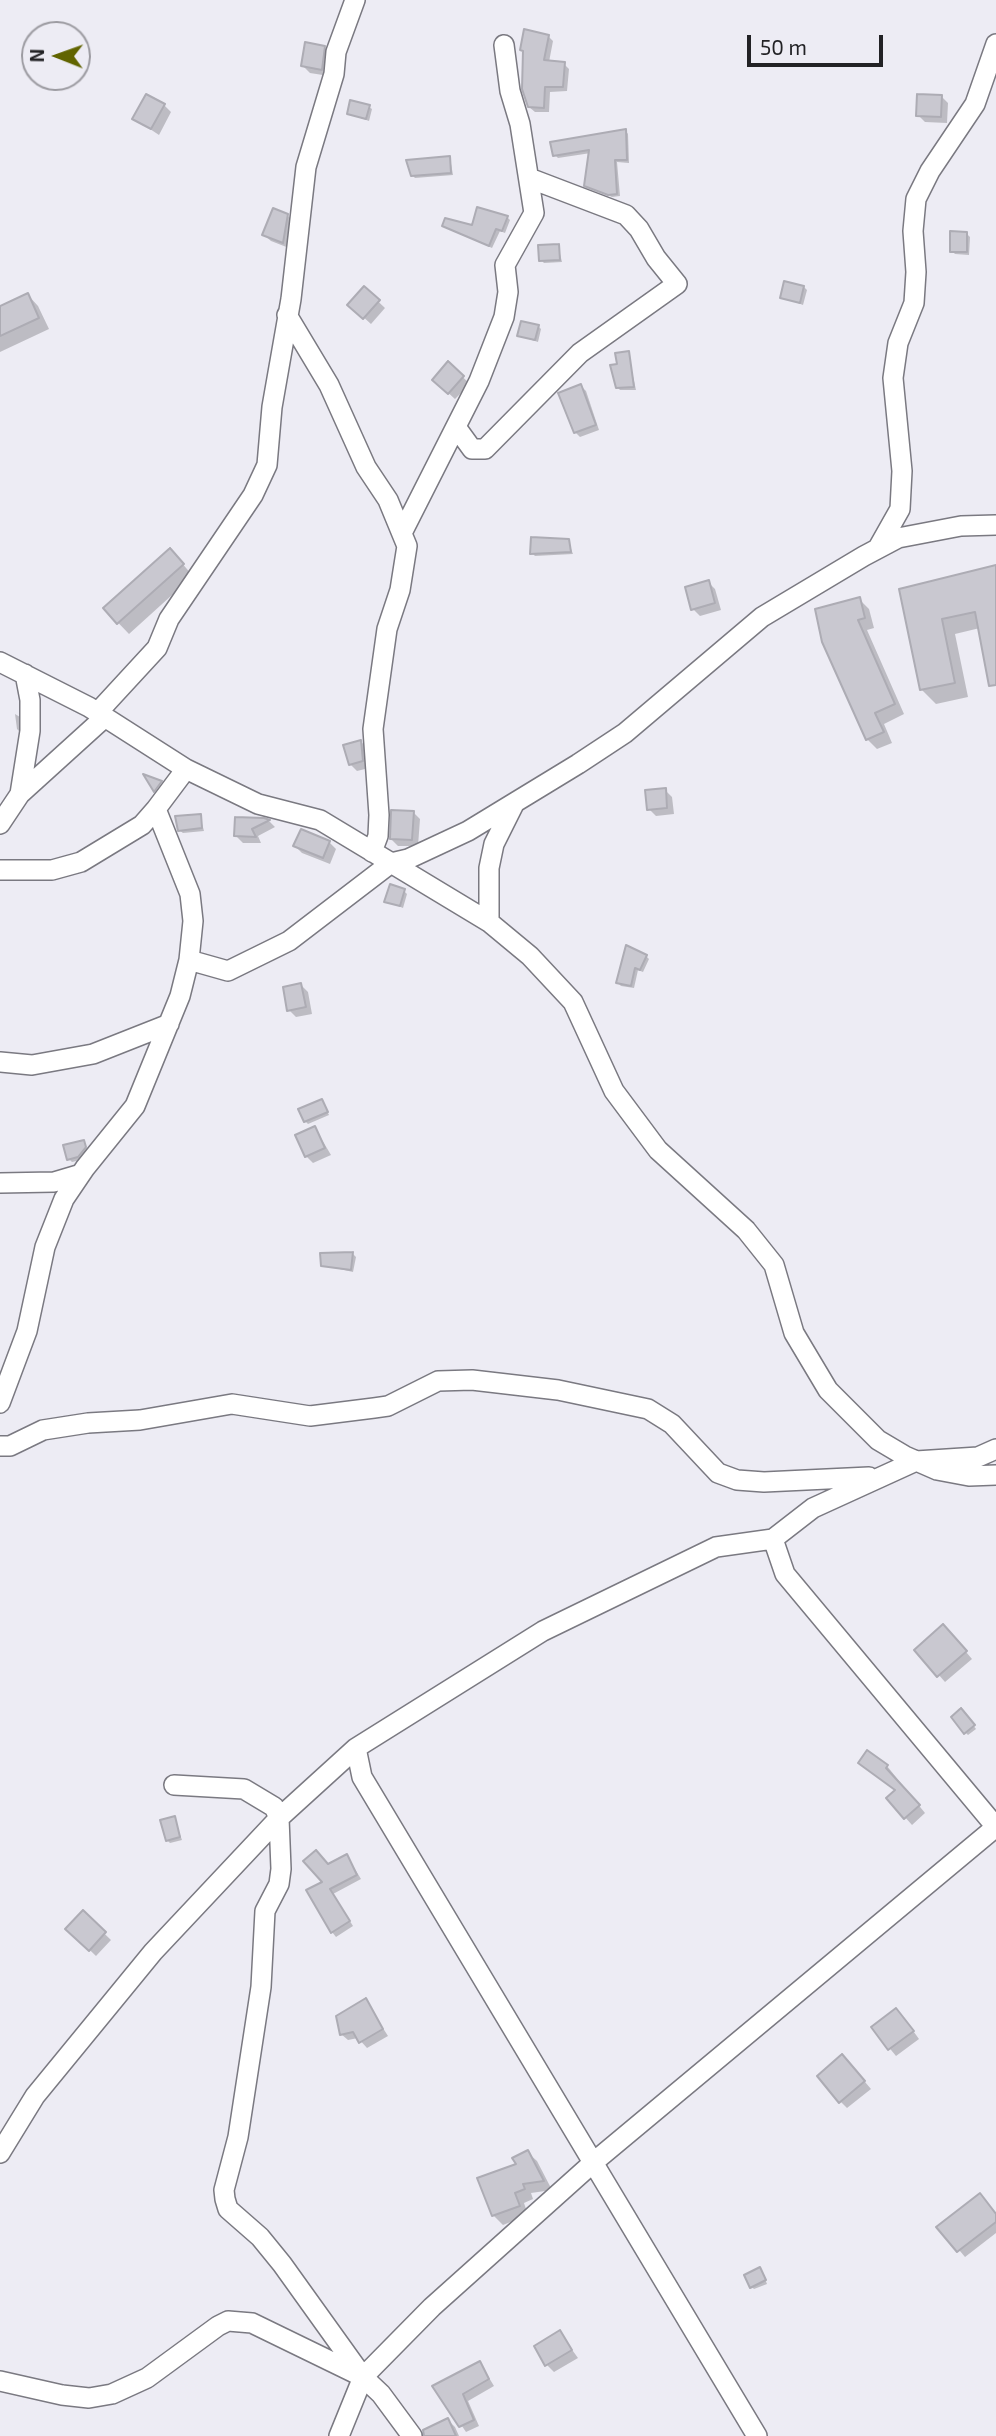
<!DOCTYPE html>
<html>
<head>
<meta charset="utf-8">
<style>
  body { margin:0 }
  #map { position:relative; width:996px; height:2436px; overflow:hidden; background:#edecf4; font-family:"Exo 2",sans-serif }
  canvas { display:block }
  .north { position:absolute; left:21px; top:21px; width:70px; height:70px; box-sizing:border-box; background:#edecf4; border:2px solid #9c9ba1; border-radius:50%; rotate:271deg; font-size:19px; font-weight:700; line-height:28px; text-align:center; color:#222225 }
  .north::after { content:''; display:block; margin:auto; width:24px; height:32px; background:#616400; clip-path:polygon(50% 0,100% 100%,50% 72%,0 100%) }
  .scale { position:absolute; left:747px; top:35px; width:136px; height:32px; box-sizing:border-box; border:4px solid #222225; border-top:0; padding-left:9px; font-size:21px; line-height:24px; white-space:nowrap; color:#222225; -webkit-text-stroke:5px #edecf4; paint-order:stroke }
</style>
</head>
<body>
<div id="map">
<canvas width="996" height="2436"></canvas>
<div class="north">N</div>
<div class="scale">50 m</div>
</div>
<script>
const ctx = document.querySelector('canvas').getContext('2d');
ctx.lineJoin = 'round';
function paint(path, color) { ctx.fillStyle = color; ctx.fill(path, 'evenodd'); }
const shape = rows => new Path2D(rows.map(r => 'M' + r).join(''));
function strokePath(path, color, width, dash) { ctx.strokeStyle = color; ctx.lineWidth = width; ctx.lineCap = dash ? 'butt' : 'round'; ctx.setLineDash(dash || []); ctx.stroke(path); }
paint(shape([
  [548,36,553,41,549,62,564,64,569,69,567,91,550,92,549,112,535,112,529,107,522,76,525,53],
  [324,47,331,54,329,76,310,73,303,66],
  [941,96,948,103,947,123,925,122,918,115],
  [164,105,171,112,159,135,135,119],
  [369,107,372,109,369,121,349,114],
  [626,131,628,134,629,163,617,162,620,196,612,197,586,185,591,153,558,158,555,155],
  [450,158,453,175,415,178,412,175],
  [287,215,294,222,289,248,271,241,264,235],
  [507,217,510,220,505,233,500,231,492,248,444,226,474,227],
  [967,234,970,237,969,255,955,254,952,251],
  [558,246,562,262,544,263,541,260],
  [804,287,807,290,803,305,782,297],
  [365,289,385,308,371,324,350,305],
  [28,295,38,306,49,329,0,352,0,308],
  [538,326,541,329,538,342,519,336],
  [628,353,636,390,620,390,617,387,619,366],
  [449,364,470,384,455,399,434,380],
  [581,386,586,391,599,430,580,437,575,432],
  [568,541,573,554,535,556,532,553],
  [180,561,193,576,129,634,105,609],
  [996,567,996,673,980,628,955,634,968,697,936,704,922,690,901,590],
  [708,582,715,589,721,610,700,616,693,609],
  [859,599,869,609,874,628,867,630,904,714,884,724,892,743,877,749,867,739,824,642],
  [15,714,20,717,20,732,17,729],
  [361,742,368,748,369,768,357,771,350,764],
  [665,790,672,797,674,814,656,816,649,809],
  [413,812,420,819,418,846,398,846,391,839],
  [200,816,204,831,183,833,179,830],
  [237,819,270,822,275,827,258,836,261,843,243,843,236,836],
  [329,842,336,849,330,864,302,853,295,846],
  [404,891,407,894,403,908,386,901],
  [646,956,649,959,643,972,638,970,634,988,621,986,618,983],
  [301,985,308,992,312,1014,296,1017,289,1010],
  [322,1101,329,1115,308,1124,305,1121],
  [315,1128,331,1155,313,1163,306,1156],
  [84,1142,88,1151,81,1160,72,1162,69,1159],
  [353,1254,356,1257,353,1272,322,1265],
  [950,1633,972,1659,945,1682,917,1650],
  [964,1713,976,1729,968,1735,965,1732],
  [887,1766,925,1813,912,1825,888,1798,897,1791,867,1769],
  [174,1818,182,1840,170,1843,167,1840],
  [347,1856,361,1879,333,1894,353,1926,336,1937,332,1932,325,1882,328,1866],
  [83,1913,111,1940,96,1956,68,1929],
  [365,2000,388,2036,367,2048,358,2038,348,2040,341,2034],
  [903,2017,919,2039,896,2056,873,2028],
  [849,2063,871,2089,847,2108,840,2101],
  [527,2152,537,2161,552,2190,531,2193,533,2199,524,2203,528,2215,503,2225,494,2216,480,2179,518,2165],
  [996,2215,996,2233,965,2257,955,2245],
  [762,2272,767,2284,754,2289,751,2286],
  [560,2333,578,2358,554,2372,547,2365],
  [480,2363,494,2386,468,2401,479,2426,466,2432,435,2386],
  [448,2420,455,2427,459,2436,437,2436]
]), '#0003');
const building = shape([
  [524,29,549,35,544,60,565,62,563,87,545,87,544,108,528,107,522,89,523,51,520,50,524,29],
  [305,42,325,46,322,70,301,66,305,42],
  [146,94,165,104,151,129,132,119,146,94],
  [917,94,942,95,941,117,916,116,917,94],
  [350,100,370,105,366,119,347,114,350,100],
  [626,129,627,160,615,160,617,194,608,195,584,186,589,150,553,156,550,142,626,129],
  [450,156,451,173,411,176,406,160,450,156],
  [477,207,508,216,502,231,496,229,489,246,442,226,445,218,472,225,477,207],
  [273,208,288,214,283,243,262,235,273,208],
  [950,231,967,232,967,252,950,252,950,231],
  [559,244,560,260,539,261,538,245,559,244],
  [784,281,804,286,800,303,780,298,784,281],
  [364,286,380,300,363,319,347,305,364,286],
  [28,293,39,318,0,336,0,306,28,293],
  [521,321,539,325,535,340,517,336,521,321],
  [629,351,634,387,616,388,610,365,617,364,615,353,629,351],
  [448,361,464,376,448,394,432,380,448,361],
  [581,384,596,425,574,433,558,393,581,384],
  [531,537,569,539,571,552,530,554,531,537],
  [170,548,184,564,117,624,103,608,170,548],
  [996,565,996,685,989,686,975,612,942,619,955,683,920,690,899,589,996,565],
  [709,580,715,603,691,610,685,587,709,580],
  [860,597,865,618,858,620,895,704,875,713,884,732,866,740,822,642,815,609,860,597],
  [361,740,363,761,349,765,343,745,361,740],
  [143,774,162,781,154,792,143,774],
  [666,788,667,808,647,810,645,790,666,788],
  [391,810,414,811,412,840,390,839,391,810],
  [201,814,202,828,178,831,175,816,201,814],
  [235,817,264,818,270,820,252,829,256,837,234,836,235,817],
  [301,829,330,841,323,858,293,846,301,829],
  [390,884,405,889,400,906,384,902,390,884],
  [626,945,647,955,640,970,635,968,631,986,616,983,626,945],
  [301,983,306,1007,287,1011,283,987,301,983],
  [322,1099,328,1112,304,1122,298,1109,322,1099],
  [315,1126,325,1148,305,1157,295,1135,315,1126],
  [84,1140,86,1147,78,1157,67,1160,63,1145,84,1140],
  [353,1252,351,1270,321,1266,320,1253,353,1252],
  [943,1624,967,1651,937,1677,914,1650,943,1624],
  [961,1708,975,1725,964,1734,951,1717,961,1708],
  [867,1750,888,1765,886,1768,920,1805,904,1819,886,1798,895,1790,858,1763,867,1750],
  [175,1816,180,1837,166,1841,160,1820,175,1816],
  [316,1850,328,1864,347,1854,357,1875,330,1889,350,1921,331,1933,306,1890,322,1882,303,1861,316,1850],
  [83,1910,106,1932,89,1951,65,1929,83,1910],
  [366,1998,383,2029,359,2043,353,2032,340,2035,336,2016,366,1998],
  [896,2008,914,2031,888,2050,871,2027,896,2008],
  [842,2054,865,2081,839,2103,817,2076,842,2054],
  [528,2150,544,2181,523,2184,525,2189,515,2193,520,2206,492,2216,477,2178,516,2164,512,2158,528,2150],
  [980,2193,996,2214,996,2222,957,2252,936,2227,980,2193],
  [760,2267,766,2280,750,2288,744,2275,760,2267],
  [560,2330,572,2350,545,2366,534,2346,560,2330],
  [480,2361,489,2379,463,2394,474,2420,459,2427,432,2386,480,2361],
  [448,2418,456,2436,424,2436,423,2430,448,2418]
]);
paint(building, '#c9c8d0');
strokePath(building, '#adacb4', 2);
const minor = shape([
  [287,315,329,385,366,467,388,500,407,546,400,590,387,629,373,729,379,815,378,836,372,852],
  [456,427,472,449,485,449,580,353,677,284,656,258,639,229,626,215,529,178],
  [402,533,479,381,504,317,508,292,505,265,534,213,520,124,510,91,504,45],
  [878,548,900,509,902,471,893,378,898,343,914,303,916,272,913,231,916,199,930,171,975,104,996,44],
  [0,662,89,707,186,769,258,804,320,820,489,922,530,956,573,1002,614,1091,658,1150,746,1230,774,1265,794,1333,828,1390,878,1440,905,1456,937,1470,969,1476,996,1475],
  [98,712,157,648,169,619,253,495,267,465,272,407,291,299,306,167,334,74,336,52,355,0],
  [20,794,30,731,30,700,25,674],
  [0,824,20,794,105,717],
  [0,870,52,870,81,862,142,825,156,809],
  [489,922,489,868,494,844,514,804],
  [189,960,228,971,289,941,391,863,408,859,468,831,578,764,625,733,762,617,864,556,898,538,961,526,996,525],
  [0,1062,32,1065,93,1054,169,1024],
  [0,1183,54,1182,81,1174],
  [0,1403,27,1331,45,1247,64,1199,85,1168,135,1106,180,996,189,960,193,921,190,894,156,809,186,769],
  [0,1446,10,1446,43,1430,88,1423,140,1420,232,1404,310,1416,374,1408,388,1406,438,1381,472,1380,558,1390,648,1409,672,1424,718,1473,737,1480,764,1482,869,1477],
  [773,1539,785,1574,996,1827],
  [356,1748,362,1777,757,2436],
  [174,1785,244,1789,274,1807,279,1818,281,1869,279,1884,265,1911,261,1987,238,2137,224,2190,225,2199,228,2209,260,2237,282,2264,363,2377],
  [0,2153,35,2096,153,1952,279,1818,356,1748,543,1631,716,1547,773,1539,813,1508,916,1461,978,1457,996,1449],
  [0,2381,62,2395,89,2398,112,2394,147,2378,218,2326,228,2321,252,2323,363,2377,381,2394,412,2436],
  [339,2436,363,2377,432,2307,595,2161,996,1827]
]);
strokePath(minor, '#7a7981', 22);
strokePath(minor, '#fff', 19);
</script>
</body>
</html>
